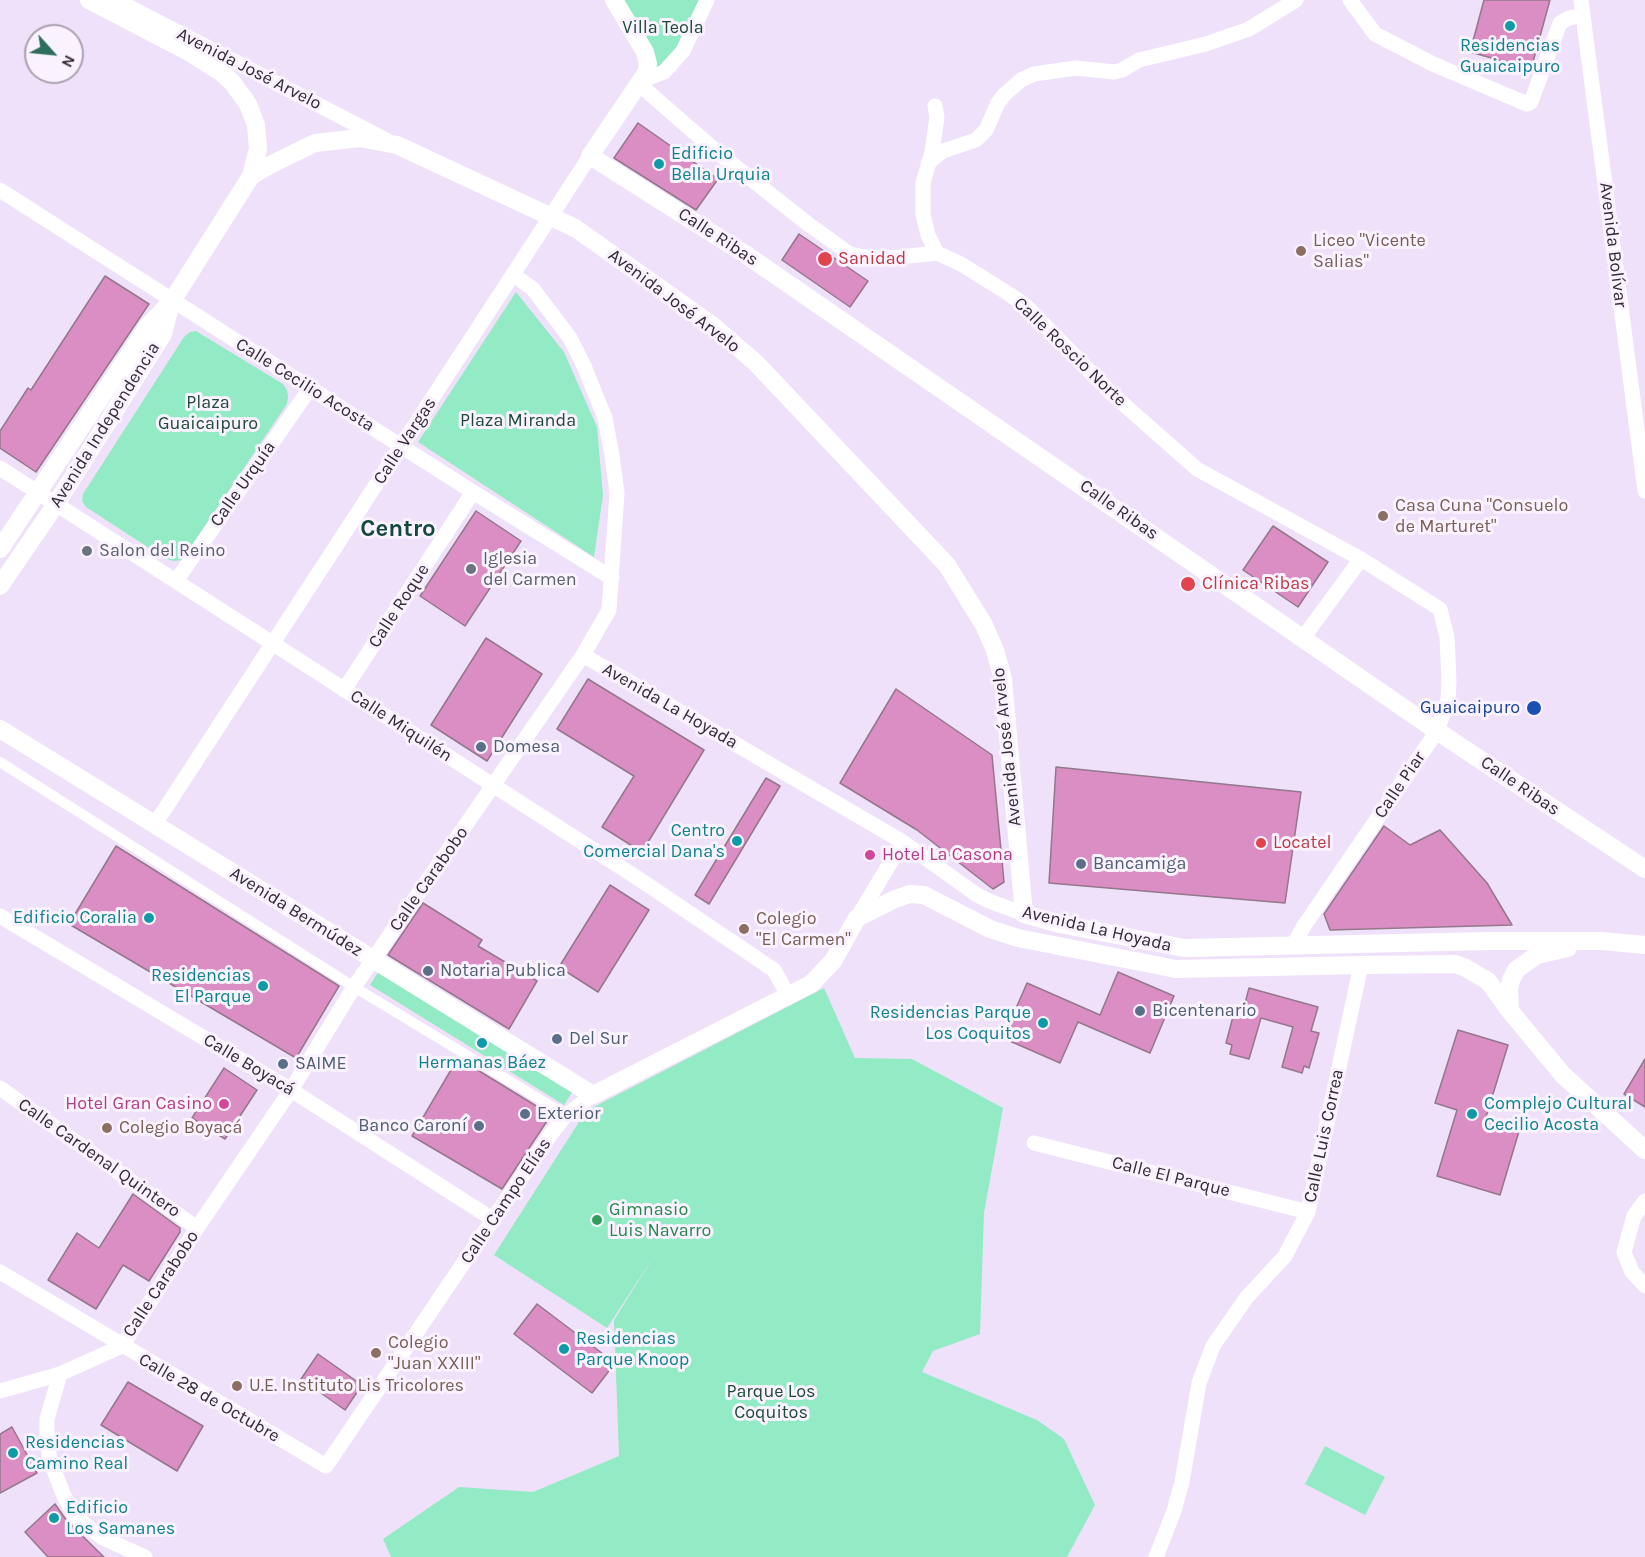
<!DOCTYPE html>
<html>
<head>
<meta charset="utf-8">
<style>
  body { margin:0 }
  #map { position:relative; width:1645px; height:1557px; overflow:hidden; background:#f0e1fb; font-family:Karla,sans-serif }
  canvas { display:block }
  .north { position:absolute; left:24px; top:24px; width:60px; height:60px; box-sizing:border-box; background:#faf2ff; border:2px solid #aaa2af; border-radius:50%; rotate:117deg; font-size:16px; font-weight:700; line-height:24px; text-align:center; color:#322b37 }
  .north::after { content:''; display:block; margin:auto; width:21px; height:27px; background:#2e6e5d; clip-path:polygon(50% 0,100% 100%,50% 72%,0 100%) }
</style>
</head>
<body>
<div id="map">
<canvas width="1645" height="1557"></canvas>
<div class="north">N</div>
</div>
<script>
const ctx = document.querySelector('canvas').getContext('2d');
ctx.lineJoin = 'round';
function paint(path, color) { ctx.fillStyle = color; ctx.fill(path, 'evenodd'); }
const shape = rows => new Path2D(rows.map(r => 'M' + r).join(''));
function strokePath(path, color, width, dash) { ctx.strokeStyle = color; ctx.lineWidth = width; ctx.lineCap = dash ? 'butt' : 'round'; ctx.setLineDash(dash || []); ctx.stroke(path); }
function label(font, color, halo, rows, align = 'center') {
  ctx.font = font + ' Karla,sans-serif'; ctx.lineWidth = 6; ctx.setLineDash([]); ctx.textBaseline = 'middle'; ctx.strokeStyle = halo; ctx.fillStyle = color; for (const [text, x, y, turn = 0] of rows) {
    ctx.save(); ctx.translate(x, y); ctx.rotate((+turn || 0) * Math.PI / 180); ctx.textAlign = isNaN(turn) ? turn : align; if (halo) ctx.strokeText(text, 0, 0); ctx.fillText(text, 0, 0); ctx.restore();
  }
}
paint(shape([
  [614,0,707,0,664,72,648,64],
  [516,292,564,352,597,427,603,495,594,557,418,442],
  [196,331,283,384,287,390,288,397,287,404,182,560,174,561,166,559,86,507,82,501,83,494,184,337,190,332],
  [379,971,573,1091,564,1105,370,985],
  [824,988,855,1058,912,1059,1003,1108,984,1213,980,1334,933,1351,922,1372,1037,1420,1064,1439,1095,1505,1067,1557,391,1557,383,1539,459,1487,533,1492,619,1456,614,1320,656,1253,607,1328,494,1255,586,1111],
  [1325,1446,1385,1477,1365,1515,1305,1484]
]), '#92ebc4');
const building = shape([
  [1484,0,1550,0,1531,69,1470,52,1484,0],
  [638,123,718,179,696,210,614,158,638,123],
  [799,234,868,281,850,307,782,260,799,234],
  [105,276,149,304,36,472,0,448,0,431,28,388,31,390,105,276],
  [476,511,521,541,465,626,420,596,476,511],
  [1273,526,1328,562,1298,607,1243,570,1273,526],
  [486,638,542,674,487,761,431,725,486,638],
  [588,679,704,750,642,852,602,827,634,776,557,729,588,679],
  [896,689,992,755,1004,882,993,889,917,830,840,783,896,689],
  [1056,767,1301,792,1285,903,1049,883,1056,767],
  [766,778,780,786,709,904,695,895,766,778],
  [1384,826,1410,845,1440,830,1487,883,1512,925,1330,930,1324,914,1384,826],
  [116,846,339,986,296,1058,69,924,116,846],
  [610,885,649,910,598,992,559,967,610,885],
  [423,903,482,940,478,946,537,981,509,1029,388,955,423,903],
  [1118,972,1174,996,1150,1053,1078,1022,1060,1063,1003,1038,1027,983,1100,1015,1118,972],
  [1249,988,1318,1007,1311,1031,1319,1033,1309,1068,1304,1066,1302,1073,1282,1067,1293,1027,1261,1018,1249,1059,1230,1054,1232,1045,1226,1043,1235,1009,1243,1011,1249,988],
  [1458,1030,1508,1045,1486,1117,1520,1128,1500,1195,1437,1176,1457,1110,1435,1103,1458,1030],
  [458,1058,551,1115,502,1189,412,1136,458,1058],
  [1645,1059,1645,1107,1624,1094,1645,1059],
  [224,1068,257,1090,225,1139,192,1118,224,1068],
  [133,1194,180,1228,180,1232,149,1281,123,1265,96,1309,48,1280,77,1233,99,1248,133,1194],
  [537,1304,615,1363,592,1393,514,1334,537,1304],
  [318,1354,362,1385,345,1410,301,1379,318,1354],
  [128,1382,203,1426,177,1471,101,1425,128,1382],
  [12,1427,37,1473,0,1493,0,1434,12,1427],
  [55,1504,67,1521,104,1557,48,1557,25,1532,55,1504]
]);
paint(building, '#da8ec4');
strokePath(building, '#95778b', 1.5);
strokePath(shape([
  [0,762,354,987,566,1115]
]), '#fff', 10);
strokePath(shape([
  [116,0,386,140],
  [1350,0,1375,34,1433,64,1527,104,1531,102,1560,23,1569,18,1583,15],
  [1581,0,1645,491],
  [643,80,664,72,683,51,707,0],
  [640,85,717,152,808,224,850,254,865,257,889,258,937,253,961,264,1009,294,1026,306,1112,394,1197,469,1361,559,1440,609,1447,637,1449,681,1448,700,1437,731,1304,926,1294,944],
  [935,106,937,117,932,152,923,183,923,215,928,235,937,253],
  [928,163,943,151,976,140,986,130,998,103,1004,95,1021,80,1034,74,1076,68,1114,72,1122,70,1139,60,1206,44,1249,29,1296,0],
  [0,190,473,492,612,578],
  [0,468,639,879,774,970,789,997],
  [176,581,311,387],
  [1303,638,1361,559],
  [583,655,903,842,977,895,989,901,1024,914],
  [344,690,473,492],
  [155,824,590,156],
  [0,916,291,1090,494,1220],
  [857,918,903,842],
  [0,1088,197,1228],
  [1034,1143,1308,1212],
  [1645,1201,1634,1216,1624,1252,1632,1272,1645,1286],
  [0,1272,326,1466,551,1134,566,1115,593,1095],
  [60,1374,47,1419,47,1442,50,1460,64,1496,74,1514,88,1527,103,1538,145,1557],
  [0,1391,60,1374,122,1346,197,1228,291,1090,354,987,583,655,609,610,617,493,612,455,605,418,584,366,570,338,533,289,514,275],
  [1156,1557,1174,1511,1182,1482,1199,1383,1213,1346,1247,1297,1285,1256,1308,1212,1361,965]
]), '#fff', 15);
strokePath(shape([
  [89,0,187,51,222,73,232,82,248,104,256,125,258,149,251,176],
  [614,0,645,52,648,64,646,73,590,156,745,254,1437,731,1645,869],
  [0,549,149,325,172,301,251,176,272,164,315,143,360,138,397,145,575,228,712,325,756,363,947,565,984,625,995,650,1003,679,1024,914,1060,924,1184,948,1488,941,1602,941,1645,945],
  [0,586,56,504,163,334,171,303],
  [0,729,593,1095,811,984,833,961,857,918,895,899,910,894,924,895,990,929,1018,938,1176,969,1361,965,1455,964,1464,967,1488,981,1510,1011,1563,1075,1645,1150],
  [1510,1011,1509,990,1511,980,1516,970,1537,955,1568,948]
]), '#fff', 18);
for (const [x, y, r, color] of [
  [1510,26,6,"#0f9aa8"],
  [659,164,6,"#0f9aa8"],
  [1301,251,6,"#8d6e63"],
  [825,259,8,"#e0444e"],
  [1383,516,6,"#8d6e63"],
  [87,551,6,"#6b7280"],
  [471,569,6,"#6b7280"],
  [1188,584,8,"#e0444e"],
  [1534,708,8,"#1a4fb4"],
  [481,747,6,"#5c6f8a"],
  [737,841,6,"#0f9aa8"],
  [1261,843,6,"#e0444e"],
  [870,855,6,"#d1479c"],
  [1081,864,6,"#5c6f8a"],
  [149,918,6,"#0f9aa8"],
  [744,929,6,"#8d6e63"],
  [428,971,6,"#5c6f8a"],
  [263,986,6,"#0f9aa8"],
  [1140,1011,6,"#5c6f8a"],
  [1043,1023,6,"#0f9aa8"],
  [557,1039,6,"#5c6f8a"],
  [482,1043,6,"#0f9aa8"],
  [283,1064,6,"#5c6f8a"],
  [224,1104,6,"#d1479c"],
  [525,1114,6,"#5c6f8a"],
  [1472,1114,6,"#0f9aa8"],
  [479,1126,6,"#5c6f8a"],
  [107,1128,6,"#8d6e63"],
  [597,1220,6,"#2e9e5b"],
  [564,1349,6,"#0f9aa8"],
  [376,1353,6,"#8d6e63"],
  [237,1386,6,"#8d6e63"],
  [13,1453,6,"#0f9aa8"],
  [54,1518,6,"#0f9aa8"]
]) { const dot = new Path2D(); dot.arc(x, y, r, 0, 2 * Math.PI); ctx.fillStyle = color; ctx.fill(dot); strokePath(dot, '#faf2ff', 2); }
label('18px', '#1d4937', '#faf2ff', [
  ["Villa Teola",663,28],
  ["Plaza",208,403],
  ["Guaicaipuro",208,424],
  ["Plaza Miranda",518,421],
  ["Parque Los",771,1392],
  ["Coquitos",771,1413]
]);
label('18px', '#0d838f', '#faf2ff', [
  ["Residencias",1510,46,"center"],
  ["Guaicaipuro",1510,67,"center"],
  ["Edificio",671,154],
  ["Bella Urquia",671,175],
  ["Centro",725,831,"right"],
  ["Comercial Dana's",725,852,"right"],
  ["Edificio Coralia",137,918,"right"],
  ["Residencias",251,976,"right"],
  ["El Parque",251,997,"right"],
  ["Residencias Parque",1031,1013,"right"],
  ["Los Coquitos",1031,1034,"right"],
  ["Hermanas Báez",482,1063,"center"],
  ["Complejo Cultural",1484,1104],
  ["Cecilio Acosta",1484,1125],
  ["Residencias",576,1339],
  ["Parque Knoop",576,1360],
  ["Residencias",25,1443],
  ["Camino Real",25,1464],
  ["Edificio",66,1508],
  ["Los Samanes",66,1529]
], 'left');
label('18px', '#322b37', '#faf2ff', [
  ["Avenida José Arvelo",249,69,27],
  ["Calle Ribas",718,237,33],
  ["Avenida Bolívar",1613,245,83],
  ["Avenida José Arvelo",674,301,37],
  ["Calle Roscio Norte",1070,352,44],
  ["Calle Cecilio Acosta",305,385,32],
  ["Avenida Independencia",105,425,-58],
  ["Calle Vargas",405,441,-57],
  ["Calle Urquía",243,484,-55],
  ["Calle Ribas",1119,510,35],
  ["Calle Roque",399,606,-57],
  ["Avenida La Hoyada",670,706,30],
  ["Calle Miquilén",401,726,33],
  ["Avenida José Arvelo",1007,747,-96],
  ["Calle Piar",1400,785,-56],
  ["Calle Ribas",1520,786,34],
  ["Calle Carabobo",429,879,-55],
  ["Avenida Bermúdez",296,912,32],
  ["Avenida La Hoyada",1097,929,13],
  ["Calle Boyacá",249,1065,31],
  ["Calle Luis Correa",1324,1136,-78],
  ["Calle Cardenal Quintero",99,1158,35],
  ["Calle El Parque",1171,1177,14],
  ["Calle Campo Elías",506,1201,-56],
  ["Calle Carabobo",161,1284,-57],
  ["Calle 28 de Octubre",209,1398,30]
]);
label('18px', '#785e54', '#faf2ff', [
  ["Liceo \"Vicente",1313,241],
  ["Salias\"",1313,262],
  ["Casa Cuna \"Consuelo",1395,506],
  ["de Marturet\"",1395,527],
  ["Colegio",756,919],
  ["\"El Carmen\"",756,940],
  ["Colegio Boyacá",119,1128],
  ["Colegio",388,1343],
  ["\"Juan XXIII\"",388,1364],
  ["U.E. Instituto Lis Tricolores",249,1386]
], 'left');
label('18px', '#be3a42', '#faf2ff', [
  ["Sanidad",838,259],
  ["Clínica Ribas",1202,584],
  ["Locatel",1273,843]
], 'left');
label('18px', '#5b616d', '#faf2ff', [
  ["Salon del Reino",99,551],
  ["Iglesia",483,559],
  ["del Carmen",483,580]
], 'left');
label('18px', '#164399', '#faf2ff', [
  ["Guaicaipuro",1520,708]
], 'right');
label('18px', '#4e5e75', '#faf2ff', [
  ["Domesa",493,747],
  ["Bancamiga",1093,864],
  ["Notaria Publica",440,971],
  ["Bicentenario",1152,1011],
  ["Del Sur",569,1039],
  ["SAIME",295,1064],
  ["Exterior",537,1114],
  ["Banco Caroní",467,1126,"right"]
], 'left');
label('18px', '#b23c85', '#faf2ff', [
  ["Hotel La Casona",882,855],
  ["Hotel Gran Casino",212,1104,"right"]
], 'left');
label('18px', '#27864d', '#faf2ff', [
  ["Gimnasio",609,1210],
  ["Luis Navarro",609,1231]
], 'left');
label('bold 24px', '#13493c', '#faf2ff', [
  ["Centro",398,529]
]);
</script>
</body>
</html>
